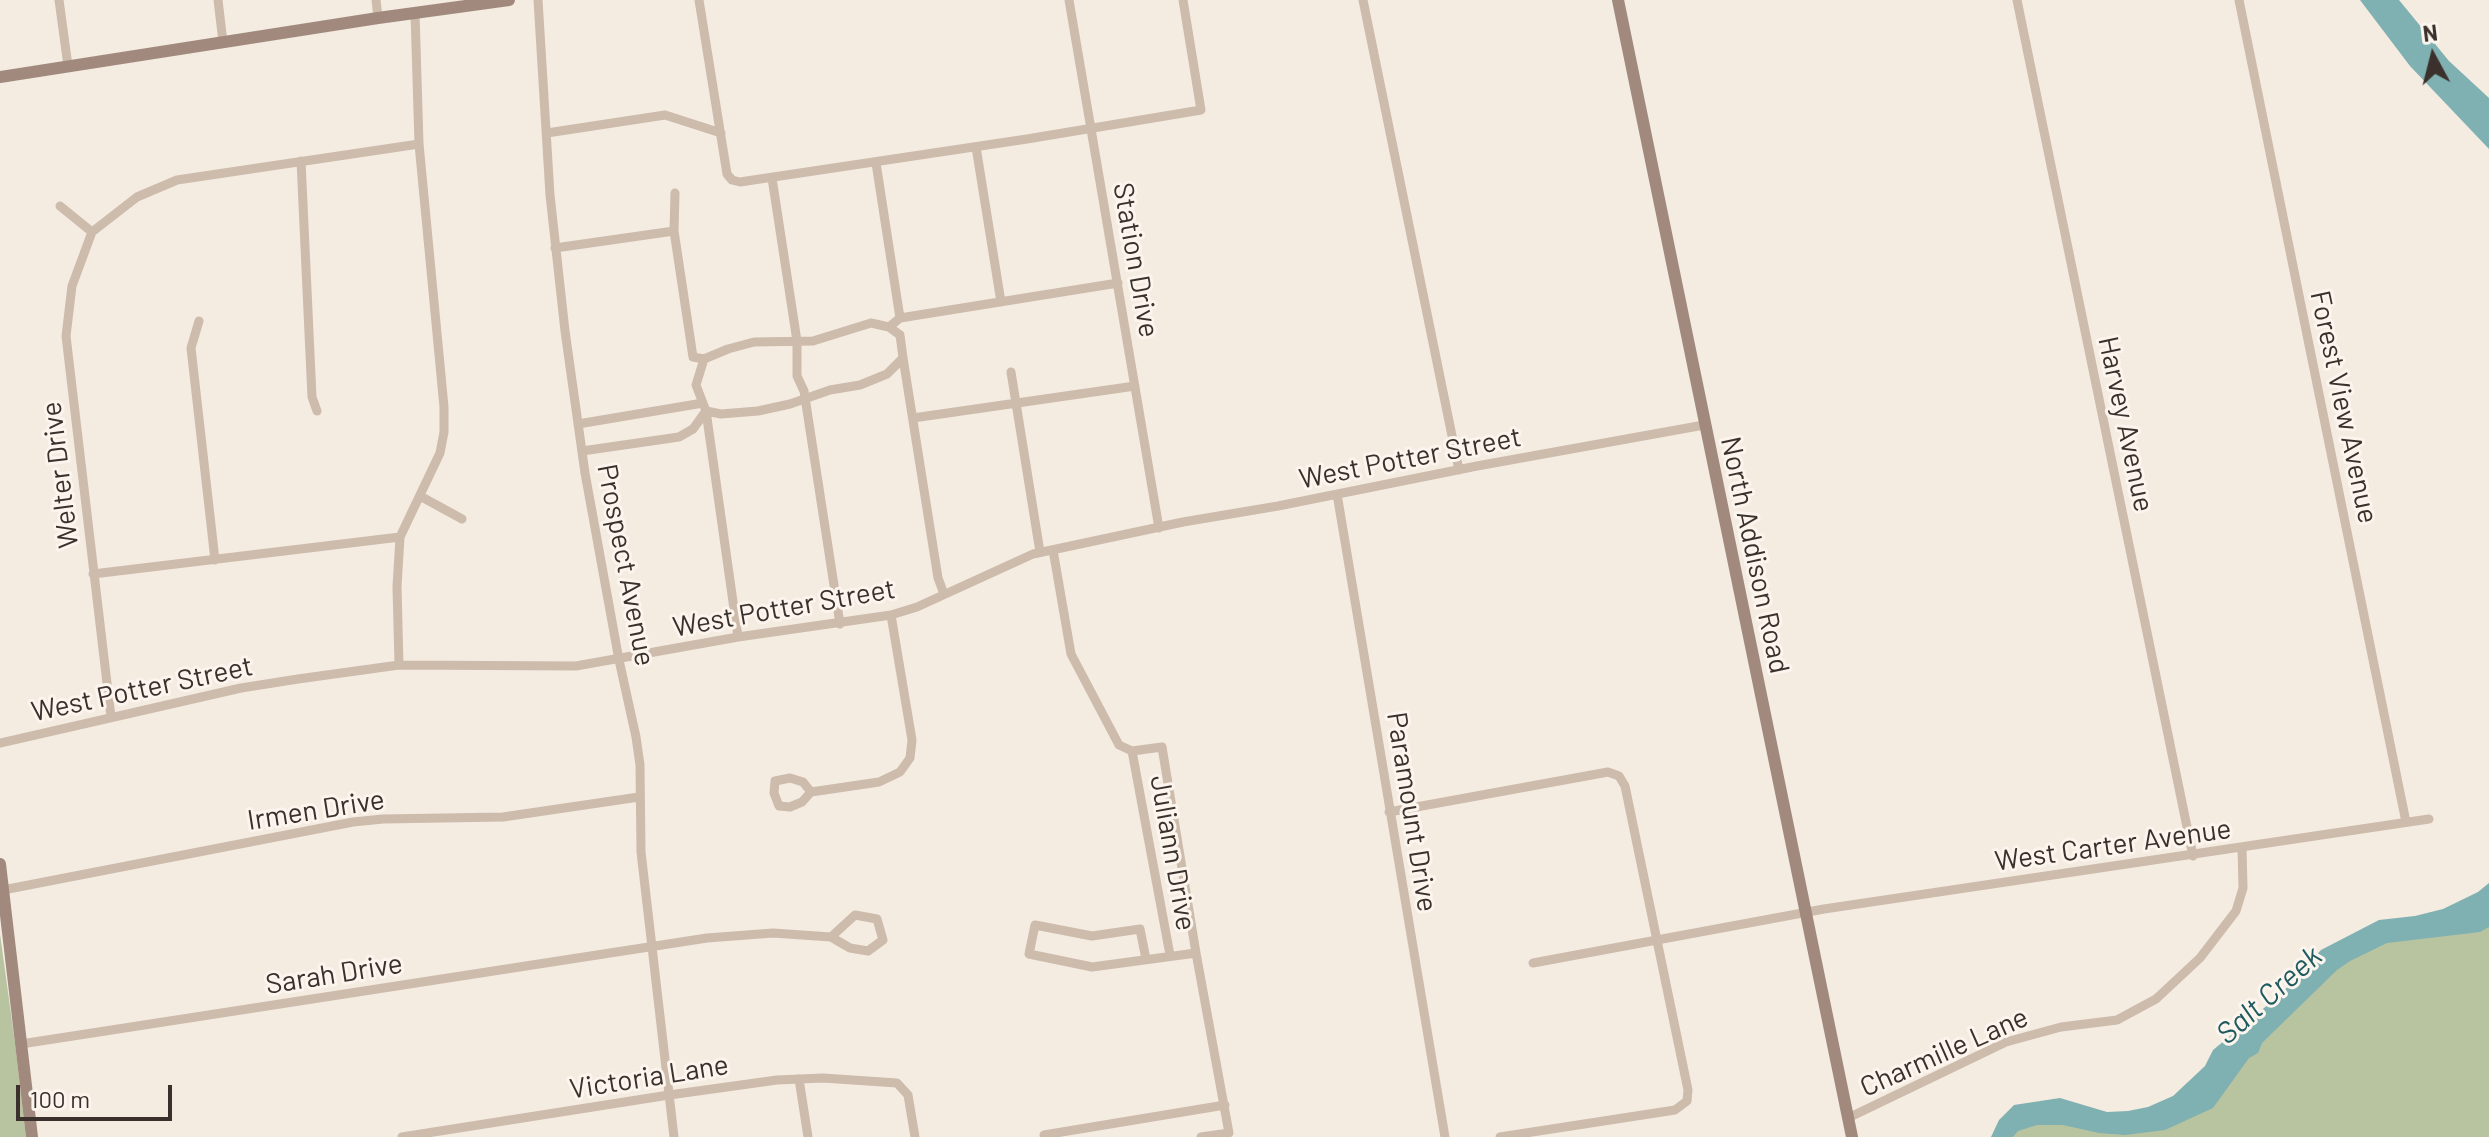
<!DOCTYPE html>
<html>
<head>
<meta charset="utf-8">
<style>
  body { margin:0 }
  #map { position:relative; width:2489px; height:1137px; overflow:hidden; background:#f4ebe1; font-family:Barlow,sans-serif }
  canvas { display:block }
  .north { position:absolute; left:2393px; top:16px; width:80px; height:80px; -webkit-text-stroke:6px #fbf5ee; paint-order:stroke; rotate:353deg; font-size:22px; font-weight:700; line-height:32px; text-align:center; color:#3b302b }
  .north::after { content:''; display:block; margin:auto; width:28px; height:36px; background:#3b302b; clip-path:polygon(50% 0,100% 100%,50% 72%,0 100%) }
  .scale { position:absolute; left:16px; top:1085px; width:156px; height:36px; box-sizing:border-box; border:4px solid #3b302b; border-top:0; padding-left:10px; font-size:24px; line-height:28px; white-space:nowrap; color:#3b302b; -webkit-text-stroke:6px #fbf5ee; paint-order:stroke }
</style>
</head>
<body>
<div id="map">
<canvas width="2489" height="1137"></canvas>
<div class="north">N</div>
<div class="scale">100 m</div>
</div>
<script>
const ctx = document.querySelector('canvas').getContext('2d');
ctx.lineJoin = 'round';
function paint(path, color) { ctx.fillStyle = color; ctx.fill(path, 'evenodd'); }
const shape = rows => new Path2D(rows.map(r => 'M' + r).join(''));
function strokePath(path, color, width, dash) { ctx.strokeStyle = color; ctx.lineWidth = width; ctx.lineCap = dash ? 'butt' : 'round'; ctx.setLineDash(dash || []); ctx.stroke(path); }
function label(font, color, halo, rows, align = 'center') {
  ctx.font = font + ' Barlow,sans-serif'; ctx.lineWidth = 6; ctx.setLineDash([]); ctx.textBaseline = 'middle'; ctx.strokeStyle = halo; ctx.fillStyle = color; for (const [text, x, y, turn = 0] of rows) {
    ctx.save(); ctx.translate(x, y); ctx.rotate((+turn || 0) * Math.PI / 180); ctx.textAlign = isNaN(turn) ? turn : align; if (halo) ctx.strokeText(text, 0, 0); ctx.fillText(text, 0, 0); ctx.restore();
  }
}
paint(shape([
  [2489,910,2489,1137,2002,1137,2032,1115,2154,1120,2357,947],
  [0,934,15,1043,26,1137,0,1137]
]), '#b8c4a0');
paint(shape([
  [2360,0,2399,0,2449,61,2489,98,2489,149,2410,66],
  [2489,883,2489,927,2480,932,2387,943,2350,961,2337,970,2262,1043,2258,1053,2249,1058,2213,1108,2165,1130,2125,1135,2099,1133,2063,1125,2037,1125,2018,1131,2013,1137,1991,1137,1999,1120,2014,1105,2060,1098,2107,1112,2128,1111,2148,1107,2173,1096,2205,1066,2213,1050,2281,994,2321,950,2379,920,2415,916,2443,909,2478,892]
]), '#7fb0b2');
strokePath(shape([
  [59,0,68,66],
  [218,0,223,42],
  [376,0,378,18],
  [538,0,550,195,565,331,585,473,619,660,636,737,640,765,641,852,674,1137],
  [699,0,727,174,732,180,740,182,1027,139,1201,110,1183,0],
  [1069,0,1159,528],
  [1363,0,1459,470],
  [2017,0,2193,856],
  [2239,0,2406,822],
  [547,133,665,115,721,133],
  [976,147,1001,302],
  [301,161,312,397,317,411],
  [876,163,900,318],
  [772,178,797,341,797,376,804,391,840,624],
  [675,193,674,231,693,357,704,359],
  [60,206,92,232,72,286,66,336,111,717],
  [92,232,137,197,177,180,419,144],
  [555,248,674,231],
  [199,321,191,348,215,560],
  [889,327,900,318,1118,283],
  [903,358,938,578,944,594],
  [1011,372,1040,552],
  [706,411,721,414,758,411,790,404,830,390,860,385,887,374,903,358,900,335,889,327,871,323,813,341,754,342,728,349,704,359,696,385,706,411,738,637],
  [913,418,1135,386],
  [578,424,703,403],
  [582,451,679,437,693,429,706,411],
  [1337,494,1445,1137],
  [420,496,462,519],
  [1053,550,1071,654,1119,745,1132,751,1170,955],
  [93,574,400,537],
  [399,665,397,587,400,537,440,453,444,432,444,407,419,144,415,13],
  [0,743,241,688,298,679,399,665,576,666,738,637,891,615,917,607,1033,554,1183,522,1278,506,1477,466,1704,425],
  [1132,751,1162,747,1196,953],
  [811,792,802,802,790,807,779,806,774,793,775,781,790,778,803,782,811,792,879,782,900,772,910,758,912,740,891,615],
  [1389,812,1608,772,1619,776,1625,786,1688,1090,1687,1101,1675,1110,1500,1137],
  [3,890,353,822,383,819,503,817,639,797],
  [1146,959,1140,929,1092,936,1035,925,1029,954,1092,967,1196,953,1229,1133,1201,1137],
  [1533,963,1824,909,2429,819],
  [21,1044,707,938,773,933,831,937,850,948,868,951,883,940,877,919,855,915,831,937],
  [799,1079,808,1137],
  [1848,1118,2006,1042,2061,1027,2117,1020,2156,999,2200,958,2236,911,2243,888,2242,848],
  [402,1137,669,1095,777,1080,823,1078,897,1083,908,1095,915,1137],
  [1045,1137,1044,1135,1225,1105]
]), '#cdbbac', 9);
strokePath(shape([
  [1618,0,1852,1137],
  [0,77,378,18,509,0],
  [0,864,32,1137]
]), '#a18a7d', 12);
label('28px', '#3b302b', '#fbf5ee', [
  ["Station Drive",1136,260,80],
  ["Forest View Avenue",2344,407,78],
  ["Harvey Avenue",2126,424,78],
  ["West Potter Street",1410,458,-11],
  ["Welter Drive",60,475,-97],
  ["North Addison Road",1755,555,78],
  ["Prospect Avenue",626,565,79],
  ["West Potter Street",784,608,-10],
  ["West Potter Street",142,689,-12],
  ["Irmen Drive",316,810,-9],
  ["Paramount Drive",1412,812,81],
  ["West Carter Avenue",2113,845,-8],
  ["Juliann Drive",1173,853,80],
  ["Sarah Drive",334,974,-9],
  ["Charmille Lane",1944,1052,-24],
  ["Victoria Lane",649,1077,-9]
]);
label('italic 30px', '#1f5a5e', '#fbf5ee', [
  ["Salt Creek",2269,995,-42]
]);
</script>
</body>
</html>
